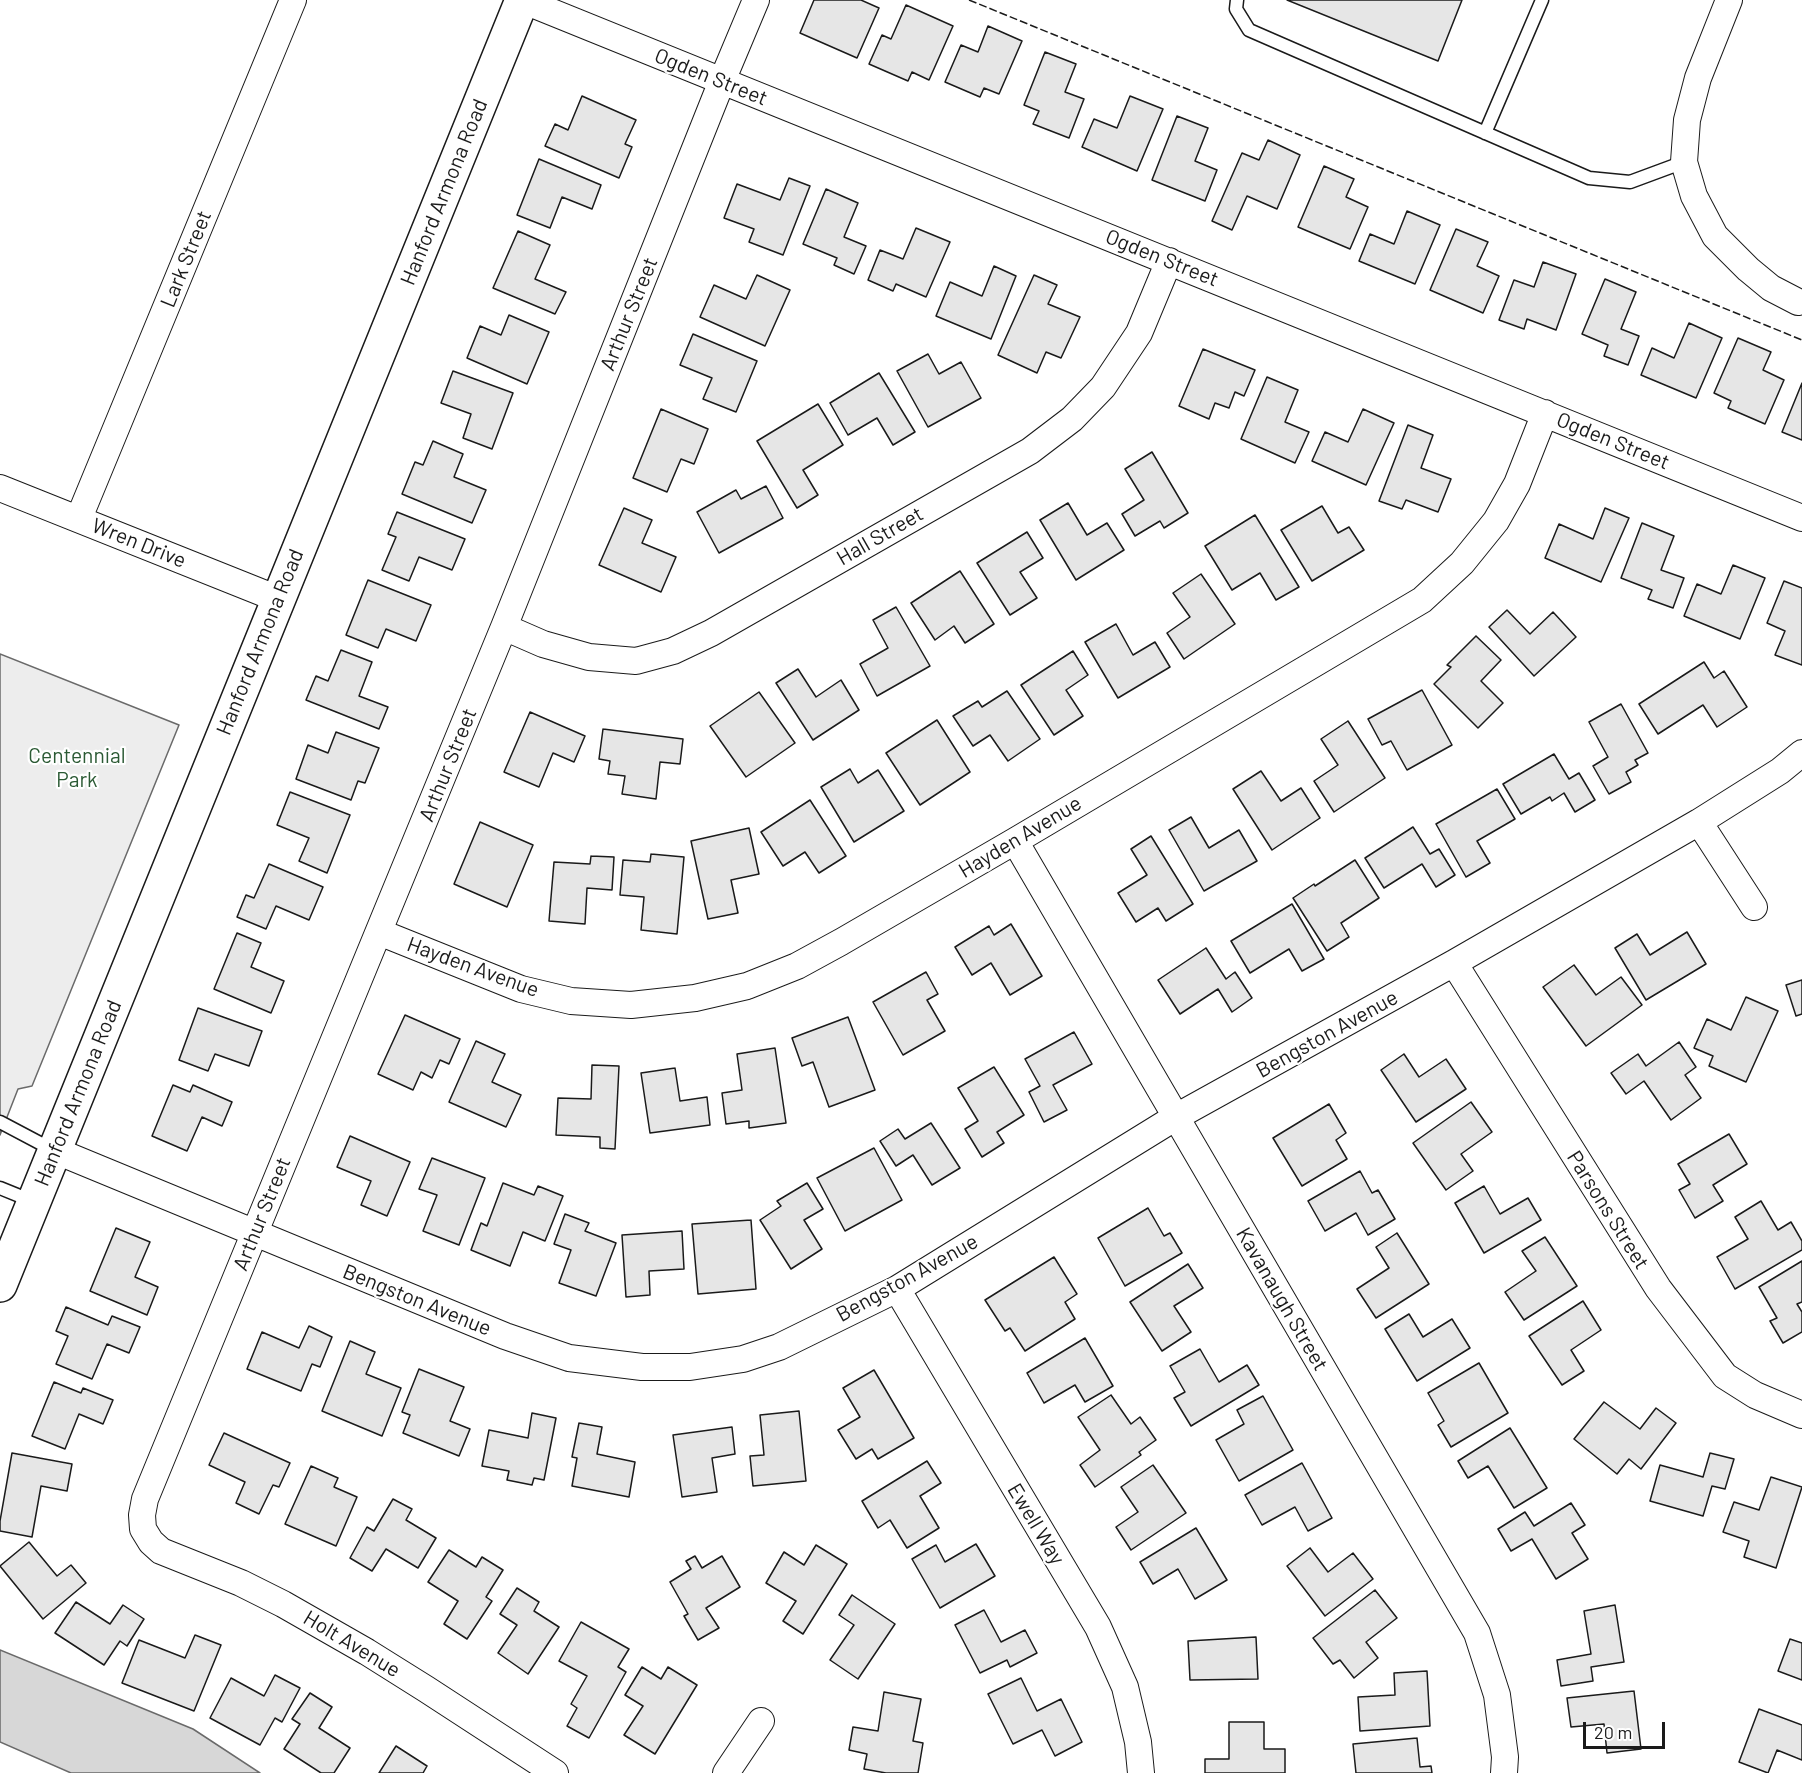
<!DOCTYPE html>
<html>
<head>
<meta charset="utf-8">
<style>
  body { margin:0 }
  #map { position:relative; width:1802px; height:1773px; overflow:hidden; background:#fff; font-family:Barlow,sans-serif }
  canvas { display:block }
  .scale { position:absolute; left:1583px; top:1722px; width:82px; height:27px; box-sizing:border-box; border:3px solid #1a1a1a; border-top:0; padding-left:8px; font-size:18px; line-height:21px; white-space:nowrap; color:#1a1a1a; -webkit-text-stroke:4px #fff; paint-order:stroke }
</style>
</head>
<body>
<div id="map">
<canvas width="1802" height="1773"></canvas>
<div class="scale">20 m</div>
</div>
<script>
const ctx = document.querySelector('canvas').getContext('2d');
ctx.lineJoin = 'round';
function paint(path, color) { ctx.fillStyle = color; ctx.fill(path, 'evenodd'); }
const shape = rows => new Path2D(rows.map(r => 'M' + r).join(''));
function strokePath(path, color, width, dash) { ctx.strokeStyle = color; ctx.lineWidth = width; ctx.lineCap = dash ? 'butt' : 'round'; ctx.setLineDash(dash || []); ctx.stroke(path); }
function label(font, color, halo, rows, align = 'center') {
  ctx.font = font + ' Barlow,sans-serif'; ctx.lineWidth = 4.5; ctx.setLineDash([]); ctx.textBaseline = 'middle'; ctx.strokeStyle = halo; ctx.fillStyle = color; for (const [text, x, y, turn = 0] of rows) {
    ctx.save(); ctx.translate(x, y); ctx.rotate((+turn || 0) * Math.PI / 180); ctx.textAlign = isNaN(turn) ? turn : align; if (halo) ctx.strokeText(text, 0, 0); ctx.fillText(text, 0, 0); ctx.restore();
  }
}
const green = shape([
  [0,654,179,725,32,1086,18,1089,0,1135,0,654]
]);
paint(green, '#ededed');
strokePath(green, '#6a6a6a', 1.5);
const water = shape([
  [0,1650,193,1729,260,1773,71,1773,0,1742,0,1650]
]);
paint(water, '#d7d7d7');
strokePath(water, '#6a6a6a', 1.5);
const building = shape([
  [814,0,861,0,879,8,857,58,800,33,814,0],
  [1287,0,1462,0,1438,61,1287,0],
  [906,5,953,26,929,80,912,72,908,81,869,64,882,35,891,39,906,5],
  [988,26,1022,41,999,94,984,88,980,97,945,82,961,45,978,52,988,26],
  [1045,52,1076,64,1065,92,1084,99,1069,138,1033,124,1039,111,1024,105,1045,52],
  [582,96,636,120,625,144,632,147,619,178,545,146,555,124,568,130,582,96],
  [1130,96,1163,109,1137,171,1082,147,1094,119,1117,128,1130,96],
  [1177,116,1208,128,1195,161,1217,170,1205,201,1152,180,1177,116],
  [1268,140,1300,155,1277,209,1247,196,1232,230,1212,221,1242,153,1259,160,1268,140],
  [539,159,601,185,592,209,562,197,550,228,517,215,539,159],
  [1324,166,1354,179,1346,197,1368,207,1350,249,1298,227,1324,166],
  [789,178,810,186,783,255,749,242,754,229,724,218,737,184,780,200,789,178],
  [826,189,858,203,844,237,866,246,854,274,834,265,837,258,803,244,826,189],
  [1407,211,1440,225,1415,284,1359,261,1370,234,1394,244,1407,211],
  [916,228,950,242,926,297,896,284,893,291,868,280,880,250,903,259,916,228],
  [1456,229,1488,242,1477,266,1499,276,1483,313,1430,290,1456,229],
  [518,231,550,245,535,279,566,292,555,314,493,288,518,231],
  [1543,262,1576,274,1556,330,1527,319,1524,329,1499,320,1514,280,1534,287,1543,262],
  [994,266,1016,276,991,339,936,316,950,282,982,296,994,266],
  [757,275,790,290,765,346,700,317,714,285,746,299,757,275],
  [1034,275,1057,285,1048,304,1080,317,1061,358,1046,352,1037,373,998,355,1034,275],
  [1605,279,1636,292,1621,329,1639,336,1628,365,1604,356,1608,345,1582,334,1605,279],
  [509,315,549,332,527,384,467,358,480,326,501,335,509,315],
  [1689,323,1722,338,1696,398,1641,375,1652,348,1674,358,1689,323],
  [693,334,757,361,736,412,703,399,712,378,680,365,693,334],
  [1738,338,1771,352,1763,370,1784,380,1765,424,1728,408,1731,401,1714,393,1738,338],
  [1203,349,1255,370,1244,396,1235,392,1229,408,1215,403,1209,419,1179,406,1203,349],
  [928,354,939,374,961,362,981,398,928,427,897,371,928,354],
  [453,371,513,393,492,449,463,438,471,414,441,403,453,371],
  [879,373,915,432,893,445,877,418,848,435,830,403,879,373],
  [1267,377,1298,390,1285,422,1309,432,1295,463,1241,439,1267,377],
  [1802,383,1802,440,1782,432,1802,383],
  [818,404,843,445,803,470,818,495,797,508,757,441,818,404],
  [661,409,708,429,694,464,681,459,667,492,633,478,661,409],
  [1363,409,1394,423,1366,485,1312,461,1325,432,1348,442,1363,409],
  [1408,425,1433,435,1421,468,1451,479,1438,512,1406,500,1402,509,1379,501,1408,425],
  [433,441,463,454,454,477,486,490,472,523,402,494,415,462,423,465,433,441],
  [1152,452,1188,513,1164,528,1160,521,1135,536,1122,514,1144,500,1125,469,1152,452],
  [766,486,783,518,719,553,697,512,736,490,741,499,766,486],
  [1068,503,1087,535,1107,523,1124,550,1076,580,1040,520,1068,503],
  [1322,506,1338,533,1349,527,1364,550,1312,581,1281,530,1322,506],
  [624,508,652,520,642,543,676,557,661,592,599,565,624,508],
  [1605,508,1629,518,1601,582,1545,558,1559,524,1593,539,1605,508],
  [397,512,465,539,452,570,419,557,409,581,382,570,396,537,388,534,397,512],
  [1255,515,1299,587,1276,600,1260,573,1232,590,1205,546,1255,515],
  [1642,523,1674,536,1661,570,1684,578,1673,608,1648,599,1652,590,1621,578,1642,523],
  [1027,532,1043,558,1020,572,1037,598,1010,615,977,563,1027,532],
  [1733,565,1765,578,1740,639,1684,616,1697,584,1721,594,1733,565],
  [960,571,994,624,965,643,954,626,935,640,911,603,960,571],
  [1201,574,1235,624,1184,659,1167,633,1190,617,1173,593,1201,574],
  [368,580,431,605,416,641,386,629,378,648,346,635,368,580],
  [1784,581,1802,588,1802,665,1775,655,1785,631,1767,623,1784,581],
  [896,607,930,666,877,696,860,664,888,648,873,620,896,607],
  [1507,610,1530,634,1553,612,1576,637,1534,676,1489,627,1507,610],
  [1116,624,1133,655,1155,642,1170,667,1118,698,1085,642,1116,624],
  [1476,636,1501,660,1481,681,1503,703,1478,728,1434,684,1451,667,1447,665,1476,636],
  [341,650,372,662,359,696,388,707,379,729,306,700,316,676,328,681,341,650],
  [1073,651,1088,675,1066,690,1083,716,1054,735,1021,685,1073,651],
  [1704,662,1714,678,1724,671,1747,707,1717,727,1703,705,1658,734,1639,704,1704,662],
  [798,669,816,697,841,680,859,710,813,740,776,683,798,669],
  [1422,690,1452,745,1407,770,1391,741,1382,745,1368,719,1422,690],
  [1007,691,1040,739,1008,761,990,735,973,746,953,716,978,701,982,707,1007,691],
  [759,692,795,743,746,777,710,726,759,692],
  [1621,704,1648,753,1635,760,1638,765,1626,772,1631,782,1609,794,1593,766,1608,757,1589,722,1621,704],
  [530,712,585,736,574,762,553,753,539,787,504,772,530,712],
  [937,720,970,772,920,805,886,753,937,720],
  [1348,721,1385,778,1334,812,1314,781,1338,765,1321,739,1348,721],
  [603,729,683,739,680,764,660,762,656,799,622,794,625,776,608,774,610,761,599,759,603,729],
  [336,732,379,748,365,783,358,781,351,800,296,779,308,745,328,753,336,732],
  [1554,754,1569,779,1579,773,1595,800,1575,812,1564,793,1552,801,1550,797,1521,814,1503,784,1554,754],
  [850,769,858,783,878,770,904,811,854,842,821,787,850,769],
  [1261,771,1281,801,1301,788,1320,818,1272,850,1233,789,1261,771],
  [1497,789,1515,819,1477,841,1490,863,1466,877,1436,824,1497,789],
  [290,792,350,815,327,873,299,861,309,838,277,825,290,792],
  [810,800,846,856,819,873,805,852,783,866,761,832,810,800],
  [1191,817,1209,848,1239,830,1257,861,1204,891,1169,830,1191,817],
  [480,822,533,845,507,907,454,884,480,822],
  [1413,827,1430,854,1439,849,1455,875,1436,887,1422,864,1384,888,1365,858,1413,827],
  [749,828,759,874,731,880,738,913,708,919,691,841,749,828],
  [1151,836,1193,904,1166,921,1158,908,1136,922,1118,893,1147,875,1131,849,1151,836],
  [651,854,684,857,677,934,641,930,644,897,620,895,623,860,650,862,651,854],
  [591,856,614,857,612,890,587,888,585,924,549,921,554,862,590,864,591,856],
  [1355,860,1379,898,1341,923,1349,937,1327,951,1293,898,1314,884,1315,886,1355,860],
  [269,864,323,887,309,920,276,906,266,929,237,917,246,895,254,898,269,864],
  [1292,904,1324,959,1302,971,1289,949,1250,973,1231,941,1292,904],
  [1011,924,1042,976,1010,995,991,963,972,975,955,947,989,926,994,935,1011,924],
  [1687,932,1706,964,1646,1000,1615,948,1637,934,1650,955,1687,932],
  [237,933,261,943,251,967,284,981,271,1013,214,989,237,933],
  [1206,948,1226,979,1235,972,1252,998,1232,1012,1218,989,1180,1014,1158,980,1206,948],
  [1574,965,1596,995,1621,977,1642,1005,1586,1046,1543,987,1574,965],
  [926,972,938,994,927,1000,945,1031,903,1055,873,1002,926,972],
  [1802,980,1802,1014,1796,1016,1786,985,1802,980],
  [1746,997,1778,1011,1746,1082,1709,1066,1713,1056,1694,1048,1707,1019,1731,1030,1746,997],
  [198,1008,262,1031,249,1066,215,1054,208,1071,179,1060,198,1008],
  [405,1015,460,1039,449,1064,440,1060,432,1078,421,1072,413,1090,378,1074,405,1015],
  [848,1017,875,1090,829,1107,813,1062,802,1066,792,1038,848,1017],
  [1074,1032,1092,1064,1053,1085,1067,1110,1044,1122,1029,1092,1040,1086,1025,1059,1074,1032],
  [476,1041,505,1054,492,1082,521,1095,506,1127,449,1102,476,1041],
  [1679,1042,1696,1067,1685,1075,1701,1098,1671,1120,1644,1081,1626,1094,1611,1073,1638,1054,1646,1066,1679,1042],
  [775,1048,786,1123,749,1128,749,1121,726,1124,722,1093,742,1090,737,1054,775,1048],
  [1404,1054,1419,1077,1446,1059,1466,1089,1416,1122,1381,1070,1404,1054],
  [592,1065,619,1066,615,1149,600,1148,600,1137,556,1135,558,1098,591,1099,592,1065],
  [994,1067,1024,1115,997,1132,1004,1143,982,1157,965,1129,978,1121,958,1088,994,1067],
  [675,1068,680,1101,707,1097,710,1125,650,1133,641,1073,675,1068],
  [173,1085,190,1092,193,1085,232,1102,222,1126,202,1117,187,1151,152,1136,173,1085],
  [1471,1102,1492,1132,1461,1154,1473,1171,1446,1190,1413,1143,1471,1102],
  [1329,1104,1346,1133,1336,1140,1347,1159,1302,1186,1273,1138,1329,1104],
  [931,1123,960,1168,932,1185,913,1155,896,1166,880,1141,898,1129,905,1139,931,1123],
  [1729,1134,1747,1164,1713,1185,1723,1201,1695,1218,1679,1190,1690,1184,1678,1164,1729,1134],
  [350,1136,410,1162,387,1216,361,1205,371,1181,337,1167,350,1136],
  [874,1148,902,1200,845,1231,817,1178,874,1148],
  [432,1158,485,1178,459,1245,423,1231,437,1195,419,1189,432,1158],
  [1360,1171,1372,1193,1378,1190,1395,1219,1368,1235,1356,1213,1325,1231,1308,1201,1360,1171],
  [503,1183,534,1195,538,1186,563,1196,545,1241,523,1232,510,1266,471,1250,481,1223,487,1226,503,1183],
  [807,1183,823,1209,804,1220,822,1249,791,1269,760,1220,781,1206,777,1201,807,1183],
  [1484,1186,1500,1214,1528,1198,1541,1220,1484,1253,1455,1203,1484,1186],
  [1761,1201,1778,1230,1791,1222,1802,1241,1802,1250,1735,1289,1717,1257,1748,1239,1735,1217,1761,1201],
  [1148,1208,1164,1236,1170,1233,1182,1253,1125,1286,1098,1238,1148,1208],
  [565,1214,589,1223,585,1231,616,1243,596,1296,559,1283,571,1250,554,1244,565,1214],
  [751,1220,756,1289,698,1294,692,1224,751,1220],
  [116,1228,150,1242,135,1277,158,1287,147,1315,90,1291,116,1228],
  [682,1231,684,1269,649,1271,650,1295,626,1297,622,1235,682,1231],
  [1397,1233,1429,1284,1376,1318,1357,1289,1389,1268,1376,1247,1397,1233],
  [1545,1237,1577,1286,1524,1320,1505,1292,1536,1271,1522,1251,1545,1237],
  [1054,1257,1077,1294,1065,1302,1075,1319,1025,1351,1010,1328,1005,1331,985,1300,1054,1257],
  [1802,1261,1802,1302,1797,1304,1802,1312,1802,1332,1783,1343,1770,1321,1777,1318,1759,1287,1802,1261],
  [1188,1264,1203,1288,1174,1306,1191,1332,1162,1351,1130,1302,1188,1264],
  [1583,1301,1601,1330,1571,1350,1584,1371,1562,1385,1529,1336,1583,1301],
  [66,1307,108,1325,112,1316,140,1327,129,1353,107,1344,92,1379,56,1364,68,1336,56,1331,66,1307],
  [1409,1314,1423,1337,1452,1319,1470,1348,1417,1381,1385,1329,1409,1314],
  [309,1326,332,1337,320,1367,312,1364,301,1391,247,1369,262,1332,299,1348,309,1326],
  [1085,1338,1113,1386,1085,1402,1075,1385,1044,1403,1027,1373,1085,1338],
  [350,1341,375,1352,366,1374,401,1388,382,1436,322,1411,350,1341],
  [1200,1349,1219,1382,1247,1365,1259,1385,1191,1426,1174,1398,1185,1392,1170,1366,1200,1349],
  [1479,1363,1508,1413,1451,1447,1438,1425,1444,1421,1428,1393,1479,1363],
  [419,1369,464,1387,450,1421,470,1429,459,1456,403,1433,410,1415,402,1412,419,1369],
  [874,1370,914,1438,878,1459,872,1449,856,1459,838,1430,860,1417,843,1388,874,1370],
  [54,1382,81,1393,83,1388,113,1400,103,1424,79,1414,65,1449,32,1436,54,1382],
  [1111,1395,1131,1424,1140,1417,1156,1440,1139,1452,1141,1455,1095,1487,1080,1465,1100,1450,1078,1417,1111,1395],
  [1263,1396,1293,1450,1239,1481,1216,1440,1244,1424,1237,1410,1263,1396],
  [1604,1402,1640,1429,1656,1408,1676,1423,1641,1469,1629,1459,1617,1474,1574,1439,1604,1402],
  [799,1411,806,1481,753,1486,750,1456,764,1455,760,1415,799,1411],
  [532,1413,556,1418,544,1480,534,1478,532,1485,507,1480,509,1471,482,1466,489,1430,528,1438,532,1413],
  [579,1423,602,1427,597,1454,635,1462,629,1497,572,1486,577,1458,572,1457,579,1423],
  [732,1427,735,1454,712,1458,717,1492,682,1497,673,1435,732,1427],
  [1510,1428,1547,1488,1514,1508,1488,1466,1468,1478,1458,1461,1510,1428],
  [224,1433,290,1463,279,1487,273,1485,259,1514,236,1503,245,1482,209,1465,224,1433],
  [12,1453,72,1464,67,1491,41,1486,32,1537,0,1531,0,1521,12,1453],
  [1710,1453,1734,1459,1725,1489,1712,1486,1703,1516,1650,1501,1660,1465,1703,1477,1710,1453],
  [927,1461,941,1483,920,1496,939,1528,907,1548,890,1520,878,1528,862,1501,927,1461],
  [1302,1463,1332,1518,1308,1531,1295,1507,1262,1525,1245,1495,1302,1463],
  [1153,1465,1186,1513,1131,1550,1116,1527,1138,1512,1121,1487,1153,1465],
  [311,1466,338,1478,334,1487,357,1497,336,1546,285,1524,311,1466],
  [1771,1477,1802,1487,1776,1568,1744,1557,1749,1541,1723,1532,1734,1502,1759,1510,1771,1477],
  [393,1499,412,1509,406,1520,436,1538,418,1568,386,1549,372,1571,350,1558,367,1527,374,1531,393,1499],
  [1571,1503,1585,1525,1572,1533,1588,1559,1556,1579,1532,1539,1511,1551,1498,1529,1525,1512,1534,1526,1571,1503],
  [1196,1528,1227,1580,1195,1599,1178,1569,1153,1584,1140,1562,1196,1528],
  [29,1542,57,1576,71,1565,86,1583,43,1619,0,1566,29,1542],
  [976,1544,995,1576,940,1608,912,1559,936,1545,945,1562,976,1544],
  [816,1545,847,1564,803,1634,783,1621,796,1601,766,1583,784,1552,804,1565,816,1545],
  [1310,1548,1328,1572,1353,1553,1373,1579,1325,1616,1287,1566,1310,1548],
  [449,1550,476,1567,482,1557,503,1570,486,1597,492,1601,467,1639,444,1624,458,1601,428,1582,449,1550],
  [695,1556,702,1568,722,1556,740,1587,706,1608,719,1628,698,1640,684,1616,688,1614,670,1582,691,1569,686,1561,695,1556],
  [517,1588,539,1602,534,1611,559,1627,528,1674,498,1653,517,1625,500,1614,517,1588],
  [1375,1590,1397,1618,1366,1642,1378,1658,1354,1678,1340,1660,1333,1664,1313,1638,1375,1590],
  [852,1595,895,1624,858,1679,830,1660,854,1625,839,1615,852,1595],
  [76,1602,110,1624,123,1605,144,1619,127,1646,120,1641,104,1665,55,1633,76,1602],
  [1615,1605,1624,1662,1591,1667,1593,1681,1561,1686,1557,1660,1591,1654,1584,1611,1615,1605],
  [984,1610,1001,1642,1025,1630,1037,1653,1010,1667,1007,1660,980,1673,955,1625,984,1610],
  [581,1622,629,1649,618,1667,626,1672,589,1738,567,1726,577,1708,571,1704,587,1676,559,1661,581,1622],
  [195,1635,221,1645,194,1711,122,1683,139,1640,185,1658,195,1635],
  [1256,1637,1258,1679,1190,1680,1188,1641,1256,1637],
  [1790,1639,1802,1643,1802,1680,1778,1671,1790,1639],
  [642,1667,661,1679,668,1667,697,1685,655,1754,624,1735,643,1706,625,1695,642,1667],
  [1427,1671,1430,1726,1360,1731,1358,1697,1395,1695,1394,1673,1427,1671],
  [275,1675,300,1688,282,1722,275,1718,260,1745,210,1718,231,1678,264,1696,275,1675],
  [1021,1678,1037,1711,1061,1699,1082,1742,1055,1756,1042,1730,1013,1744,988,1694,1021,1678],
  [1634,1691,1641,1749,1607,1753,1604,1724,1571,1727,1567,1698,1634,1691],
  [884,1692,921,1699,913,1741,923,1743,918,1773,886,1773,864,1769,867,1754,849,1750,853,1727,878,1731,884,1692],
  [310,1693,332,1707,319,1728,350,1748,334,1773,321,1773,284,1749,300,1724,292,1719,310,1693],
  [1759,1709,1802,1725,1802,1760,1777,1750,1768,1773,1739,1762,1759,1709],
  [1229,1722,1264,1722,1264,1749,1285,1749,1285,1773,1205,1773,1205,1759,1229,1759,1229,1722],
  [1417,1738,1420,1767,1431,1766,1432,1773,1356,1773,1353,1744,1417,1738],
  [396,1746,427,1766,423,1773,379,1773,396,1746]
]);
paint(building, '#e6e6e6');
strokePath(building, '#1a1a1a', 1.5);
const lane = shape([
  [1237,0,1236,9,1249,30,1589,178,1630,182,1684,162],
  [1485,133,1542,0],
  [0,1122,53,1150],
  [0,1188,32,1201]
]);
const street = shape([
  [522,0,1802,518],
  [1729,0,1698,78,1687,120,1684,162,1694,196,1715,236,1748,269,1771,288,1798,302],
  [0,488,278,599],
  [79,518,293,0],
  [504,627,543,644,589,657,636,661,673,651,711,633,1030,451,1072,419,1103,387,1139,333,1169,261],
  [1699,822,1754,907],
  [1015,841,1477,1633,1497,1695,1505,1757,1504,1773],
  [379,932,521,989,571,1001,631,1005,695,998,747,986,797,966,841,942,1015,841,1422,600,1462,563,1496,521,1517,484,1545,413],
  [1454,963,1658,1288,1725,1376,1755,1395,1802,1415],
  [54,1150,505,1336,569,1358,642,1367,690,1367,743,1359,779,1347,897,1289,1176,1117,1454,963,1699,822,1780,771,1802,753],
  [897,1289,1098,1627,1125,1687,1138,1742,1141,1773],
  [555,1773,426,1689,367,1652,283,1604,241,1583,161,1551,151,1542,143,1529,142,1515,145,1499,504,627,722,81,756,0],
  [726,1773,761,1721]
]);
const secondary = shape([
  [0,1285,522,0]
]);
strokePath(lane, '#1a1a1a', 15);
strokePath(street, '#1a1a1a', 28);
strokePath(secondary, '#1a1a1a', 36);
strokePath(lane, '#fff', 12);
strokePath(street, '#fff', 26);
strokePath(secondary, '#fff', 33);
strokePath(shape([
  [969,0,1802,340]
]), '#1a1a1a', 1.5, [8, 3]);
label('21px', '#1a1a1a', '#fff', [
  ["Ogden Street",711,77,22],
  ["Hanford Armona Road",444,192,-68],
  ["Ogden Street",1162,258,22],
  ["Lark Street",186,259,-68],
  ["Arthur Street",629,314,-68],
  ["Ogden Street",1613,441,22],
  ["Hall Street",880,536,-30],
  ["Wren Drive",139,543,22],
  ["Hanford Armona Road",260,642,-68],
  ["Arthur Street",448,765,-68],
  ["Hayden Avenue",1020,837,-31],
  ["Hayden Avenue",473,967,20],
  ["Bengston Avenue",1327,1034,-29],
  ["Hanford Armona Road",78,1093,-68],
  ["Parsons Street",1608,1210,58],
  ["Arthur Street",262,1214,-68],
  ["Bengston Avenue",907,1278,-29],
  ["Kavanaugh Street",1282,1299,60],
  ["Bengston Avenue",417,1300,22],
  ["Ewell Way",1036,1524,59],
  ["Holt Avenue",352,1644,31]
]);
label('21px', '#2b5a34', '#fff', [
  ["Centennial",77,756],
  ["Park",77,780]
]);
</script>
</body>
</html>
